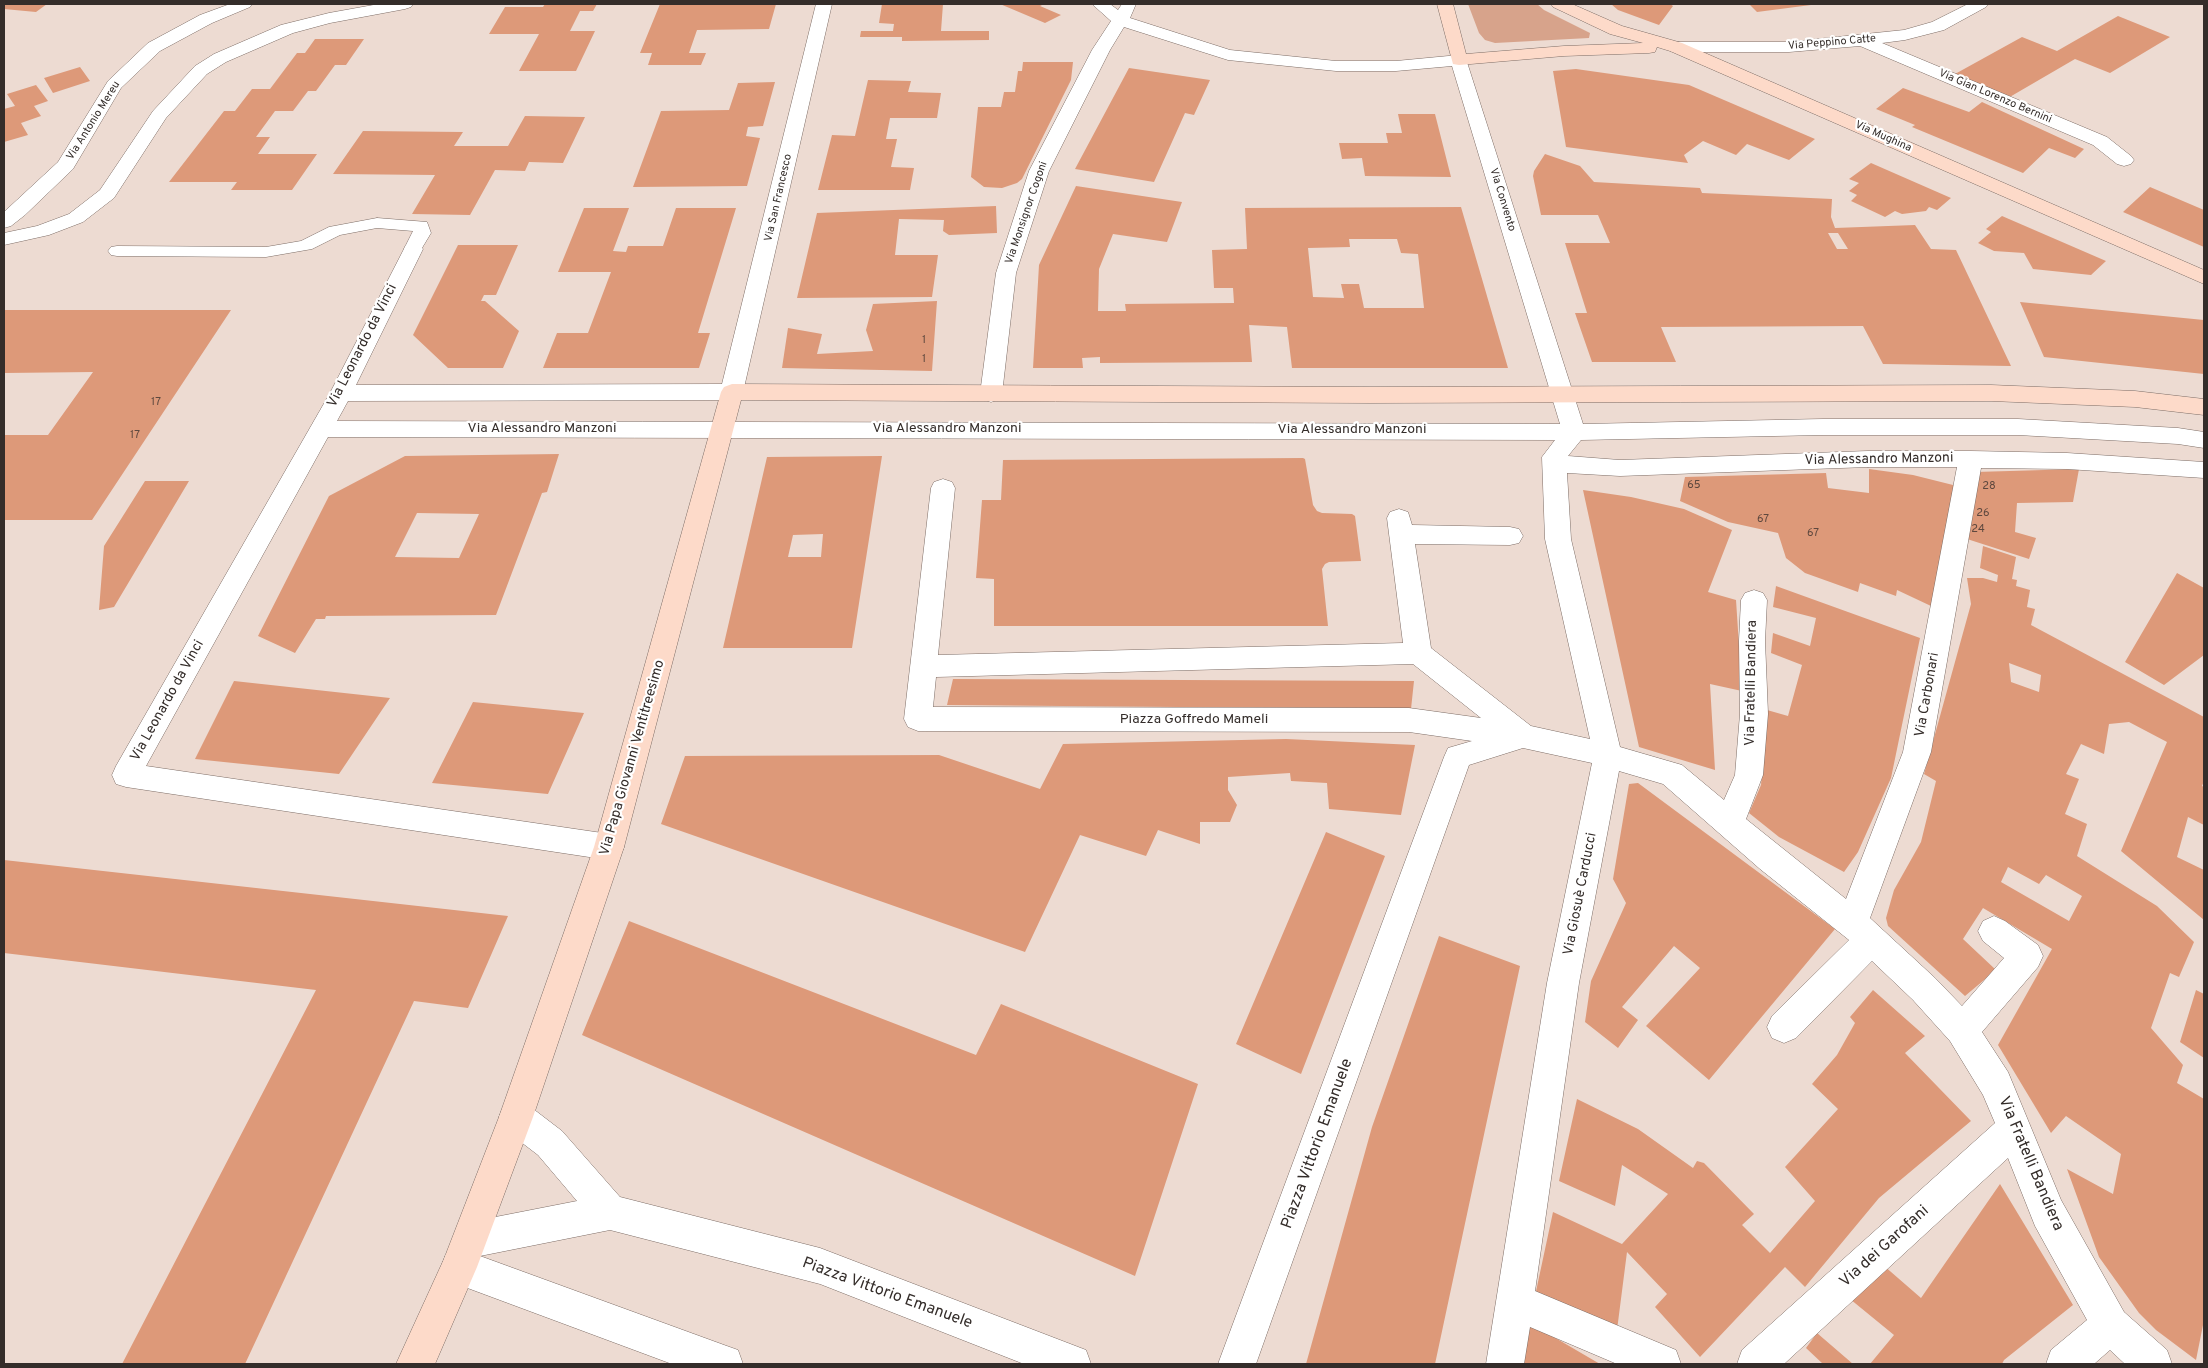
<!DOCTYPE html>
<html>
<head>
<meta charset="utf-8">
<style>
  body { margin:0 }
  #map { position:relative; width:2208px; height:1368px; overflow:hidden; background:#eddbd2; font-family:Overpass,sans-serif }
  canvas { display:block }
  .frame { position:absolute; inset:0; border:5px solid #342d2a; pointer-events:none }
</style>
</head>
<body>
<div id="map">
<canvas width="2208" height="1368"></canvas>
<div class="frame"></div>
</div>
<script>
const ctx = document.querySelector('canvas').getContext('2d');
ctx.lineJoin = 'round';
function paint(path, color) { ctx.fillStyle = color; ctx.fill(path, 'evenodd'); }
const shape = rows => new Path2D(rows.map(r => 'M' + r).join(''));
function strokePath(path, color, width, dash) { ctx.strokeStyle = color; ctx.lineWidth = width; ctx.lineCap = dash ? 'butt' : 'round'; ctx.setLineDash(dash || []); ctx.stroke(path); }
function label(font, color, halo, rows, align = 'center') {
  ctx.font = font + ' Overpass,sans-serif'; ctx.lineWidth = 4.5; ctx.setLineDash([]); ctx.textBaseline = 'middle'; ctx.strokeStyle = halo; ctx.fillStyle = color; for (const [text, x, y, turn = 0] of rows) {
    ctx.save(); ctx.translate(x, y); ctx.rotate((+turn || 0) * Math.PI / 180); ctx.textAlign = isNaN(turn) ? turn : align; if (halo) ctx.strokeText(text, 0, 0); ctx.fillText(text, 0, 0); ctx.restore();
  }
}
paint(shape([
  [1468,4,1537,4,1544,10,1590,33,1589,38,1495,43,1485,40,1479,33]
]), '#d7a38b');
paint(shape([
  [4,4,47,4,36,12,4,9],
  [545,4,597,4,593,11,580,11,570,31,595,31,576,71,519,71,539,34,489,34,505,7,543,7],
  [660,4,776,4,769,29,697,30,689,53,706,53,701,65,648,65,652,53,640,53],
  [882,4,943,4,941,31,989,31,989,40,902,41,902,37,860,37,861,31,893,31,894,24,879,23],
  [1000,4,1044,4,1040,6,1061,15,1045,23],
  [1611,4,1670,4,1673,6,1659,25,1618,10],
  [1749,4,1811,4,1811,5,1757,12],
  [2118,16,2170,37,2110,73,2075,59,2008,98,1955,74,2022,37,2057,51],
  [315,39,364,39,346,65,335,65,316,91,308,91,293,111,275,111,256,137,270,137,258,154,317,154,292,190,231,190,237,182,169,182,224,111,235,111,252,89,270,89,297,53,305,53],
  [1023,62,1073,62,1071,80,1022,179,1017,183,1002,188,984,187,971,177,978,107,1001,107,1004,92,1015,92,1018,71,1022,71],
  [80,67,90,81,53,93,44,78],
  [1129,68,1210,80,1194,115,1185,113,1154,182,1075,169],
  [1576,69,1689,85,1815,139,1789,160,1747,144,1736,155,1703,141,1684,155,1688,163,1566,147,1553,71],
  [868,80,911,81,908,92,941,93,937,118,890,118,886,139,897,139,891,167,914,168,910,190,818,190,832,135,855,136],
  [775,82,763,126,748,127,746,136,760,138,747,186,633,187,661,111,729,110,738,83],
  [36,85,48,101,34,106,41,116,21,123,28,135,4,142,4,109,15,106,7,94],
  [1903,88,1969,112,1982,102,2084,149,2075,158,2049,148,2023,173,1912,127,1915,125,1876,109],
  [1398,114,1435,114,1451,177,1365,176,1362,158,1342,159,1339,143,1388,143,1386,133,1402,133],
  [525,116,585,117,563,163,529,162,525,171,495,170,470,215,412,214,435,175,333,174,363,131,463,132,454,146,508,146],
  [1545,154,1580,166,1594,182,1700,188,1702,193,1832,199,1831,217,1835,228,1915,225,1931,249,1956,250,2011,366,1883,364,1863,326,1661,327,1676,362,1592,362,1575,313,1587,313,1565,243,1610,243,1598,215,1541,215,1533,176,1534,171],
  [1828,233,1838,233,1848,249,1837,249],
  [1871,163,1951,198,1937,210,1929,207,1926,211,1902,214,1895,211,1885,217,1851,201,1857,195,1849,191,1859,183,1849,179],
  [1076,186,1182,202,1167,242,1113,234,1099,269,1098,311,1126,311,1125,304,1234,303,1233,288,1214,288,1212,250,1247,249,1245,208,1461,207,1508,368,1292,368,1287,327,1249,325,1252,362,1100,363,1100,357,1082,358,1083,368,1033,368,1039,265],
  [1349,239,1397,239,1401,253,1418,254,1424,308,1364,308,1359,284,1341,284,1344,298,1313,297,1308,248,1350,247],
  [2150,187,2204,210,2204,247,2123,212],
  [996,206,997,233,949,235,943,231,944,220,899,219,895,255,938,255,932,297,797,298,817,213],
  [584,208,629,208,613,251,626,252,628,246,663,246,676,208,736,208,698,333,710,333,699,368,543,368,557,333,588,333,611,272,558,272],
  [2002,216,2106,261,2091,275,2033,269,2024,253,1994,251,1978,243,1991,232,1986,229],
  [458,245,518,245,496,295,484,295,481,301,485,301,519,331,503,368,448,368,413,335],
  [937,301,932,371,782,368,788,328,822,334,817,354,873,351,866,330,873,304],
  [2020,302,2204,320,2204,374,2044,357],
  [4,310,231,310,92,520,4,520,4,435,48,435,93,372,4,373],
  [559,454,547,492,542,493,496,615,326,616,325,619,316,619,295,653,258,636,329,496,405,456],
  [417,513,479,514,459,558,395,557],
  [882,456,852,648,723,648,767,457],
  [823,534,821,557,788,557,793,535],
  [1303,458,1305,459,1313,505,1317,511,1322,513,1352,514,1355,516,1361,561,1329,562,1325,564,1322,569,1328,626,994,626,994,579,976,578,982,500,1001,500,1003,460],
  [1869,469,1913,475,1957,486,1931,606,1897,590,1896,596,1860,583,1858,592,1805,573,1786,558,1778,533,1728,522,1680,501,1685,477,1826,473,1828,488,1869,493],
  [2079,469,2073,502,2017,503,2015,532,2036,538,2029,559,1964,538,1975,472],
  [145,481,189,481,114,607,99,610,104,546],
  [1583,490,1631,497,1684,509,1732,530,1708,592,1736,600,1742,691,1710,684,1715,770,1639,747],
  [1983,546,2016,557,2012,579,2017,580,2016,586,2030,590,2027,607,2035,609,2031,625,2204,717,2204,781,2202,786,2204,787,2204,825,2188,817,2177,857,2204,870,2204,920,2121,851,2167,742,2129,722,2109,724,2104,754,2081,744,2066,774,2079,779,2065,814,2087,824,2077,856,2157,906,2194,942,2179,977,2170,973,2151,1028,2183,1065,2177,1083,2204,1099,2204,1320,2196,1360,2156,1330,2139,1313,2099,1257,2067,1169,2113,1194,2121,1154,2066,1116,2051,1133,1998,1045,2052,949,1983,908,1963,939,1996,970,1965,996,1888,926,1886,918,1894,890,1921,842,1936,781,1924,774,1971,604,1967,578,1983,578,1997,582,1998,575,1980,568],
  [2009,663,2041,675,2039,692,2011,682],
  [2008,867,2039,884,2046,875,2082,896,2069,921,2001,882],
  [2177,573,2204,588,2204,655,2164,685,2125,662],
  [1776,586,1920,638,1891,778,1858,852,1844,872,1779,837,1749,813,1761,785,1767,710,1788,716,1802,665,1771,653,1773,633,1810,646,1816,618,1773,607],
  [953,679,1414,681,1411,709,947,705],
  [234,681,390,698,339,774,195,759],
  [473,702,584,713,548,794,432,783],
  [1286,739,1415,745,1401,815,1329,809,1327,783,1291,781,1290,773,1228,777,1228,790,1237,805,1230,822,1200,822,1200,844,1158,830,1146,856,1080,835,1025,952,661,824,685,756,939,755,1040,789,1063,744],
  [1638,783,1835,929,1709,1080,1646,1026,1700,968,1674,946,1622,1007,1638,1020,1618,1048,1585,1022,1591,981,1626,903,1613,879,1629,784],
  [1326,832,1385,856,1301,1074,1236,1044],
  [4,860,508,916,468,1008,414,1001,245,1364,122,1364,316,990,4,953],
  [629,921,976,1055,1001,1004,1198,1084,1135,1276,582,1035],
  [1439,936,1520,966,1435,1364,1306,1364,1372,1127],
  [1873,990,1925,1036,1905,1053,1971,1121,1879,1198,1805,1287,1785,1267,1700,1357,1655,1307,1667,1294,1627,1252,1617,1330,1535,1296,1553,1212,1622,1244,1668,1194,1622,1165,1615,1206,1559,1181,1577,1099,1638,1129,1693,1168,1697,1161,1704,1163,1754,1214,1742,1225,1770,1253,1815,1201,1785,1167,1838,1109,1812,1084,1837,1055,1855,1023,1850,1017],
  [2196,990,2204,994,2204,1058,2180,1042],
  [2000,1184,2073,1305,2004,1360,2002,1364,1870,1364,1894,1335,1850,1299,1883,1265,1921,1298],
  [1528,1322,1600,1364,1521,1364],
  [1817,1333,1853,1364,1823,1364,1806,1348]
]), '#dd9979');
const lane = shape([
  [377,218,427,222,431,233,419,253,413,254,407,253,404,249,413,231,377,228,340,235,312,249,266,257,117,256,111,255,108,251,111,247,117,246,266,247,301,241,329,227,377,218]
]);
const street = shape([
  [230,4,252,4,250,7,212,23,160,51,121,88,73,169,25,215,11,226,4,228,4,212,58,162,108,81,148,43,200,15,230,4],
  [379,4,413,4,411,7,405,9,330,23,293,33,226,62,207,74,166,118,114,198,83,222,49,235,4,245,4,233,37,226,69,214,100,190,153,111,195,66,214,54,281,25,329,13,379,4],
  [816,4,832,4,743,392,740,397,732,400,348,401,337,421,1560,424,1452,66,1396,71,1336,71,1228,60,1124,27,1110,50,1049,171,1016,273,1002,394,999,399,991,402,983,399,980,394,996,273,1029,171,1092,50,1111,21,1092,4,1110,4,1118,10,1122,4,1136,4,1130,18,1230,50,1336,61,1396,61,1459,55,1465,56,1583,424,1823,419,2018,419,2178,428,2204,432,2204,448,2178,444,2018,435,1823,435,1581,440,1568,456,1620,460,1868,451,1971,451,2067,453,2204,462,2204,478,2067,469,1981,468,1931,752,1870,918,1935,978,1962,1006,2004,958,1983,941,1978,931,1983,921,1994,916,2005,921,2038,945,2043,956,2038,967,1982,1032,2008,1072,2061,1200,2124,1312,2167,1350,2172,1364,2125,1364,2110,1350,2094,1364,2046,1364,2051,1350,2087,1320,2035,1226,2008,1158,1784,1364,1737,1364,1742,1350,1995,1123,1983,1095,1950,1041,1913,1000,1872,961,1796,1038,1784,1043,1772,1038,1767,1027,1772,1016,1849,940,1760,869,1663,784,1619,771,1579,983,1535,1291,1676,1350,1681,1364,1617,1364,1530,1327,1524,1364,1486,1364,1547,983,1592,763,1523,748,1469,765,1256,1364,1218,1364,1444,757,1448,748,1472,741,1409,732,918,731,908,727,904,719,931,488,934,482,943,479,952,482,955,488,938,655,1403,643,1387,518,1390,512,1399,509,1408,512,1412,525,1510,527,1519,529,1523,536,1519,543,1510,545,1415,544,1431,648,1531,726,1590,739,1545,539,1542,457,1555,440,328,437,146,766,609,834,620,838,624,847,620,856,609,860,126,787,116,784,112,775,116,766,330,393,406,245,413,243,420,245,423,249,356,385,722,384,816,4],
  [1868,467,1957,467,1903,752,1846,899,1746,819,1763,775,1768,714,1765,641,1767,600,1763,593,1754,590,1745,593,1741,600,1739,641,1740,714,1735,775,1724,800,1682,765,1620,747,1571,539,1567,473,1620,476,1868,467],
  [1413,664,1481,718,1409,708,933,707,936,677,1413,664],
  [1968,4,1988,4,1986,7,1944,30,1905,40,1882,43,2107,137,2131,156,2134,160,2131,164,2124,166,2117,164,2093,145,1860,46,1789,52,1676,52,1670,51,1667,47,1670,43,1676,42,1789,42,1904,30,1932,22,1968,4],
  [516,1100,528,1105,562,1131,620,1197,820,1248,1086,1350,1091,1364,1024,1364,820,1284,610,1230,480,1256,724,1345,738,1350,743,1364,672,1364,446,1280,441,1267,446,1254,456,1250,452,1240,457,1227,470,1222,577,1201,538,1155,504,1129,499,1117,504,1105,516,1100]
]);
const secondary = shape([
  [1437,4,1453,4,1466,54,1564,46,1643,43,1610,34,1553,7,1551,4,1572,4,1622,26,1682,43,2204,270,2204,284,1670,51,1657,47,1655,52,1649,53,1564,56,1459,65,1453,64,1437,4],
  [732,384,1370,387,1991,385,2135,391,2204,399,2204,415,2135,407,1991,401,1370,403,741,400,624,847,533,1117,477,1267,435,1364,396,1364,444,1259,499,1117,594,847,721,392,724,387,732,384]
]);
strokePath(lane, '#7d6d66', 1);
strokePath(street, '#7d6d66', 1);
strokePath(secondary, '#7d6d66', 1);
paint(lane, '#fff');
paint(street, '#fff');
paint(secondary, '#fddac9');
label('11px', '#342d2a', '#fff', [
  ["Via Peppino Catte",1832,43,-5],
  ["Via Gian Lorenzo Bernini",1995,97,23],
  ["Via Antonio Mereu",94,121,-58],
  ["Via Mughina",1883,137,24],
  ["Via San Francesco",779,198,-77],
  ["Via Convento",1502,200,73],
  ["Via Monsignor Cogoni",1027,213,-71]
]);
label('11px', '#5e483e', null, [
  ["1",924,341],
  ["1",924,360],
  ["17",156,403],
  ["17",135,436],
  ["65",1694,486],
  ["28",1989,487],
  ["26",1983,514],
  ["67",1763,520],
  ["24",1978,530],
  ["67",1813,534]
]);
label('14px', '#342d2a', '#fff', [
  ["Via Leonardo da Vinci",363,346,-63],
  ["Via Alessandro Manzoni",542,429],
  ["Via Alessandro Manzoni",947,429],
  ["Via Alessandro Manzoni",1352,430],
  ["Via Alessandro Manzoni",1879,460,-1],
  ["Via Fratelli Bandiera",1752,683,-89],
  ["Via Carbonari",1928,695,-80],
  ["Via Leonardo da Vinci",168,701,-61],
  ["Piazza Goffredo Mameli",1194,720],
  ["Via Papa Giovanni Ventitreesimo",633,758,-74],
  ["Via Giosuè Carducci",1581,894,-79]
]);
label('16px', '#342d2a', '#fff', [
  ["Piazza Vittorio Emanuele",1318,1144,-70],
  ["Via Fratelli Bandiera",2030,1164,67],
  ["Via dei Garofani",1885,1247,-42],
  ["Piazza Vittorio Emanuele",887,1294,20]
]);
</script>
</body>
</html>
